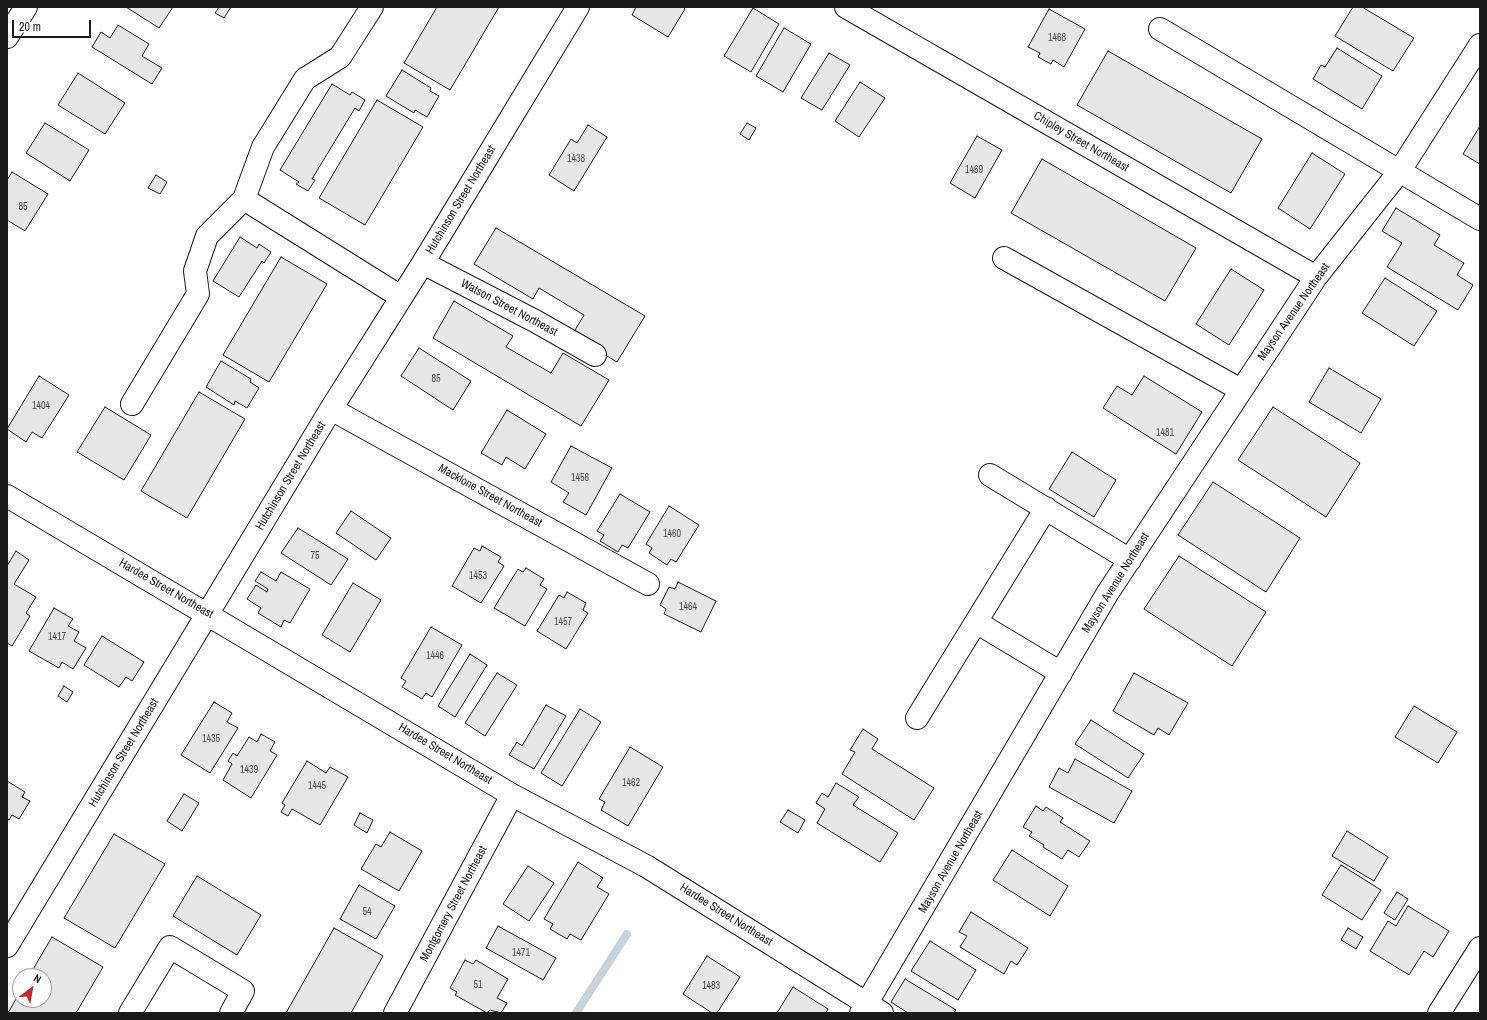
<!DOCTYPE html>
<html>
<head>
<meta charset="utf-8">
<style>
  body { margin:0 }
  #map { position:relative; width:1487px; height:1020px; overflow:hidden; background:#fff; font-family:"Archivo Narrow",sans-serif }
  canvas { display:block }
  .frame { position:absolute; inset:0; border:8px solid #1a1a1a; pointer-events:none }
  .north { position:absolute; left:12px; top:968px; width:40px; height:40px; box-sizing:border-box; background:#fff; border:1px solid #a3a3a3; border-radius:50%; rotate:31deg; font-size:11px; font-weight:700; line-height:16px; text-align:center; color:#1a1a1a }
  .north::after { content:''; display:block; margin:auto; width:14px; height:18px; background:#c62828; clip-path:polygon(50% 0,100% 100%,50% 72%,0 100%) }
  .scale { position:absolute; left:12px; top:20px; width:79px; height:18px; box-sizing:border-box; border:2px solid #1a1a1a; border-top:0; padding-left:5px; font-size:12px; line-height:14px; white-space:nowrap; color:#1a1a1a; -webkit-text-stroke:3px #fff; paint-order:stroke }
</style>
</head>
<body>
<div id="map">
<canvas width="1487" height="1020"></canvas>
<div class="frame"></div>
<div class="north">N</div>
<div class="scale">20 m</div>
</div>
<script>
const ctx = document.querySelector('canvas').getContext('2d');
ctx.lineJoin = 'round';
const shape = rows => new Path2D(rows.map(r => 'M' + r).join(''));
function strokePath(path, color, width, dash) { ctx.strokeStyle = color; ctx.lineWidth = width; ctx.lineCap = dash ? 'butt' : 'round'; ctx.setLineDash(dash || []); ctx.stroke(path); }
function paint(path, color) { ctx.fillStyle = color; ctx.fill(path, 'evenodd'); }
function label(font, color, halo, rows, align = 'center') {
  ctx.font = font + ' "Archivo Narrow",sans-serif'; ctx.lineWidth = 3; ctx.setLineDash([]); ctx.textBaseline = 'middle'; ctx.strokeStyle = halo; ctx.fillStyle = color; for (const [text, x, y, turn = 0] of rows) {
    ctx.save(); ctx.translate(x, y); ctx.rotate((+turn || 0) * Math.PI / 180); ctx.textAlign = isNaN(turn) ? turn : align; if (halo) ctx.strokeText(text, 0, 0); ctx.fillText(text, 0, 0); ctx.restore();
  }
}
strokePath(shape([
  [576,1013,627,934]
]), '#c6d2dc', 8);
const building = shape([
  [126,7,173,7,159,28,126,7],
  [219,7,231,7,224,18,215,13,219,7],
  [437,7,499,7,450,90,404,63,437,7],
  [636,7,683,7,685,9,668,37,632,15,636,7],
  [1353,7,1362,7,1414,38,1393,71,1335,36,1353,7],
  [753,8,779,24,751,72,724,56,753,8],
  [1049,9,1085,29,1064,67,1053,60,1051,64,1038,57,1040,53,1028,47,1049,9],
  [118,25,149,44,142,56,162,68,152,84,92,47,101,32,110,38,118,25],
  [784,28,811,44,783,92,756,76,784,28],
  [1337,48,1382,76,1362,109,1313,79,1321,65,1325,67,1337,48],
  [1108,51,1262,139,1231,193,1077,105,1108,51],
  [829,53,850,65,822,110,801,98,829,53],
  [402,70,431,88,430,91,439,96,427,117,415,110,414,113,386,96,402,70],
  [78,73,125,103,105,134,58,105,78,73],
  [860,82,885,98,859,137,835,121,860,82],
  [332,84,350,95,352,92,365,100,359,111,355,108,312,179,315,180,308,191,296,184,299,182,280,170,332,84],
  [377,100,423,127,365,225,319,198,377,100],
  [45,123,89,150,70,181,26,153,45,123],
  [747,123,756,128,749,140,740,134,747,123],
  [588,125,607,137,574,191,549,175,571,139,577,143,588,125],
  [1480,126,1480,164,1463,154,1480,126],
  [977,136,1002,150,975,198,950,183,977,136],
  [1312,153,1345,174,1310,229,1278,208,1312,153],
  [1042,159,1196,248,1165,301,1011,213,1042,159],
  [12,172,48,194,25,231,7,220,7,180,12,172],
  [156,175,167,182,160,194,148,188,156,175],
  [1396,208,1440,235,1434,245,1464,263,1457,275,1473,285,1458,310,1387,267,1402,243,1382,231,1396,208],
  [496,228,645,316,617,362,572,335,584,315,539,288,533,299,474,264,496,228],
  [240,237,257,248,259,244,271,252,264,263,262,261,239,297,213,281,240,237],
  [281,257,327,284,269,382,223,355,281,257],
  [1231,269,1264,290,1229,345,1196,324,1231,269],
  [1385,278,1437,311,1414,346,1362,313,1385,278],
  [454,301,513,336,506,347,551,373,563,353,609,380,581,426,433,338,454,301],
  [419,348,471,381,453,410,401,376,419,348],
  [221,361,251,379,250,382,259,388,247,408,235,401,234,405,206,387,221,361],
  [1329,368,1381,399,1361,433,1309,402,1329,368],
  [39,376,69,395,42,438,32,432,26,442,7,429,39,376],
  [1144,376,1202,412,1176,454,1103,408,1117,386,1132,395,1144,376],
  [199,392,245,419,187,518,141,491,199,392],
  [105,407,151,435,124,480,77,452,105,407],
  [1273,407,1360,463,1326,517,1238,460,1273,407],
  [507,410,546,434,525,469,506,457,502,465,481,453,507,410],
  [571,446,612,468,586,515,563,502,569,493,551,482,571,446],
  [1072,452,1116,480,1094,517,1049,489,1072,452],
  [1213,482,1300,538,1266,592,1178,535,1213,482],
  [620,494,650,512,628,548,622,545,618,552,600,541,604,535,597,531,620,494],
  [669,506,699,525,676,562,671,559,667,565,649,553,652,548,646,544,669,506],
  [351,511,391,538,376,560,336,533,351,511],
  [298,528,348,559,331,585,281,553,298,528],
  [482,546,501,557,498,562,504,566,481,603,452,586,474,548,480,551,482,546],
  [16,551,29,560,14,584,36,597,26,613,30,616,12,646,7,643,7,566,16,551],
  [1179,556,1266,612,1232,666,1144,609,1179,556],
  [526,568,544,579,540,585,547,589,525,626,494,608,518,569,523,572,526,568],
  [261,572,276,581,281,572,310,589,290,623,284,620,281,627,258,613,261,608,247,599,256,585,267,592,268,589,255,581,261,572],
  [678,582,716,601,701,632,664,614,666,609,660,605,669,587,675,589,678,582],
  [353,583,381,600,350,652,322,635,353,583],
  [567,592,586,603,583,610,588,613,566,649,537,631,559,595,564,598,567,592],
  [54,608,73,619,68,626,79,632,74,641,86,648,73,669,62,662,59,668,29,651,54,608],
  [431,627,462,645,432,697,426,693,422,699,402,687,406,681,401,678,431,627],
  [102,636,144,662,132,681,126,677,119,687,84,665,102,636],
  [470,654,487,665,455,717,438,706,470,654],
  [497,673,517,685,485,736,465,723,497,673],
  [1134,673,1188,703,1169,735,1158,728,1154,735,1113,711,1134,673],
  [64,686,73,692,67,702,58,696,64,686],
  [214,702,232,713,227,722,238,728,210,773,181,755,214,702],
  [546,705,566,716,534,769,509,755,517,742,522,746,546,705],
  [1414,706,1457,732,1438,763,1395,737,1414,706],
  [580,709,601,722,562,786,541,773,580,709],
  [1091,720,1144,754,1128,778,1075,744,1091,720],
  [863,729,878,739,872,749,934,788,914,820,842,774,855,752,850,750,863,729],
  [261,734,275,742,270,751,277,755,251,798,223,780,232,764,228,761,233,753,237,756,249,737,257,742,261,734],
  [630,747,663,767,628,826,601,810,605,802,599,799,630,747],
  [1075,759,1132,791,1114,823,1049,787,1059,768,1068,773,1075,759],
  [307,761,326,773,330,767,348,777,320,825,292,809,288,816,281,812,285,805,282,803,307,761],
  [7,781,25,792,22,797,30,801,19,819,12,815,9,820,7,819,7,781],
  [836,783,859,797,853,805,898,833,880,862,817,823,825,809,816,803,822,793,828,797,836,783],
  [184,794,199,803,182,831,167,821,184,794],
  [1036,806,1043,811,1046,807,1063,818,1060,822,1090,841,1079,857,1068,850,1062,859,1043,847,1044,845,1029,836,1032,832,1023,827,1036,806],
  [788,810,805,820,798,833,780,822,788,810],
  [360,813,373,820,367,833,354,825,360,813],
  [1347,831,1388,857,1374,881,1332,856,1347,831],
  [390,832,422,851,399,891,361,869,376,844,381,847,390,832],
  [114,834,165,864,115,948,64,918,114,834],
  [1012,850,1068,886,1050,916,993,880,1012,850],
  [578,862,603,878,597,887,609,894,581,940,570,934,567,939,550,929,553,924,544,919,578,862],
  [1341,865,1381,890,1362,920,1322,895,1341,865],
  [528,866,554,883,529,921,503,904,528,866],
  [197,876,261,915,237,955,173,916,197,876],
  [359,885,395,906,376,939,340,919,359,885],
  [1397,892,1408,899,1395,920,1384,913,1397,892],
  [1408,906,1449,931,1433,957,1424,951,1409,975,1370,951,1388,921,1396,926,1408,906],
  [971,912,1028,948,1017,965,1011,961,1004,974,960,947,967,936,959,932,971,912],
  [498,926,556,958,543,980,486,948,498,926],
  [334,928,383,956,351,1013,286,1013,334,928],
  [1348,928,1363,937,1356,949,1341,940,1348,928],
  [52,937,103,967,76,1013,8,1013,20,992,20,1000,44,1000,44,976,29,976,52,937],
  [930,941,976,970,958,1000,911,971,930,941],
  [707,956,740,977,717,1013,712,1013,683,994,707,956],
  [465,960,473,964,476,960,508,979,497,998,507,1003,501,1013,490,1010,487,1013,455,995,457,992,450,988,465,960],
  [905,979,956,1010,954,1013,908,1013,891,1002,905,979],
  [793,987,828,1009,826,1013,777,1013,793,987]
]);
paint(building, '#e6e6e6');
strokePath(building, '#1a1a1a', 1);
const minor = shape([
  [846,7,1316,277],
  [1160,29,1480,219],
  [7,37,26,7],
  [244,199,401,297],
  [1004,258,1241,390],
  [423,263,535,321,595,355],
  [132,404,198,294,195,271,207,236,244,199,263,147,305,79,340,57,372,7],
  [331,409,648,584],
  [990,475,1130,560],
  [7,496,512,795,646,866,882,1013],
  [976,622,1046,508],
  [917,718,976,622,1061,673],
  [7,946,331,409,423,263,578,7],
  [130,1013,170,947,243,991,231,1013],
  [395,1013,512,795],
  [861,1013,1107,594,1316,277,1399,172,1480,45],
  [1439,1013,1480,948]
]);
strokePath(minor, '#1a1a1a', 24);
strokePath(minor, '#fff', 22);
label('10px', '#4d4d4d', null, [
  ["1468",1057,38],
  ["1438",576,159],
  ["1469",974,170],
  ["85",23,207],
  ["85",436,379],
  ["1404",41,406],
  ["1481",1165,433],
  ["1456",580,478],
  ["1460",672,534],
  ["75",315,556],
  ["1453",478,576],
  ["1464",688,607],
  ["1457",563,622],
  ["1417",57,637],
  ["1446",435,656],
  ["1435",211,739],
  ["1439",249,770],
  ["1462",631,783],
  ["1445",317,786],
  ["54",367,912],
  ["1471",521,953],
  ["51",478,985],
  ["1483",711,986]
]);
label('12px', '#1a1a1a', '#fff', [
  ["Chipley Street Northeast",1081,142,30],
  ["Hutchinson Street Northeast",461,200,-59],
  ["Watson Street Northeast",509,308,28],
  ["Mayson Avenue Northeast",1294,312,-55],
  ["Hutchinson Street Northeast",291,476,-59],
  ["Macklone Street Northeast",490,496,29],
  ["Mayson Avenue Northeast",1116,583,-58],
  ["Hardee Street Northeast",166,589,30],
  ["Hutchinson Street Northeast",124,753,-59],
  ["Hardee Street Northeast",445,754,31],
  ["Mayson Avenue Northeast",951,862,-60],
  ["Montgomery Street Northeast",454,904,-62],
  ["Hardee Street Northeast",726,915,32]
]);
</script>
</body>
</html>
